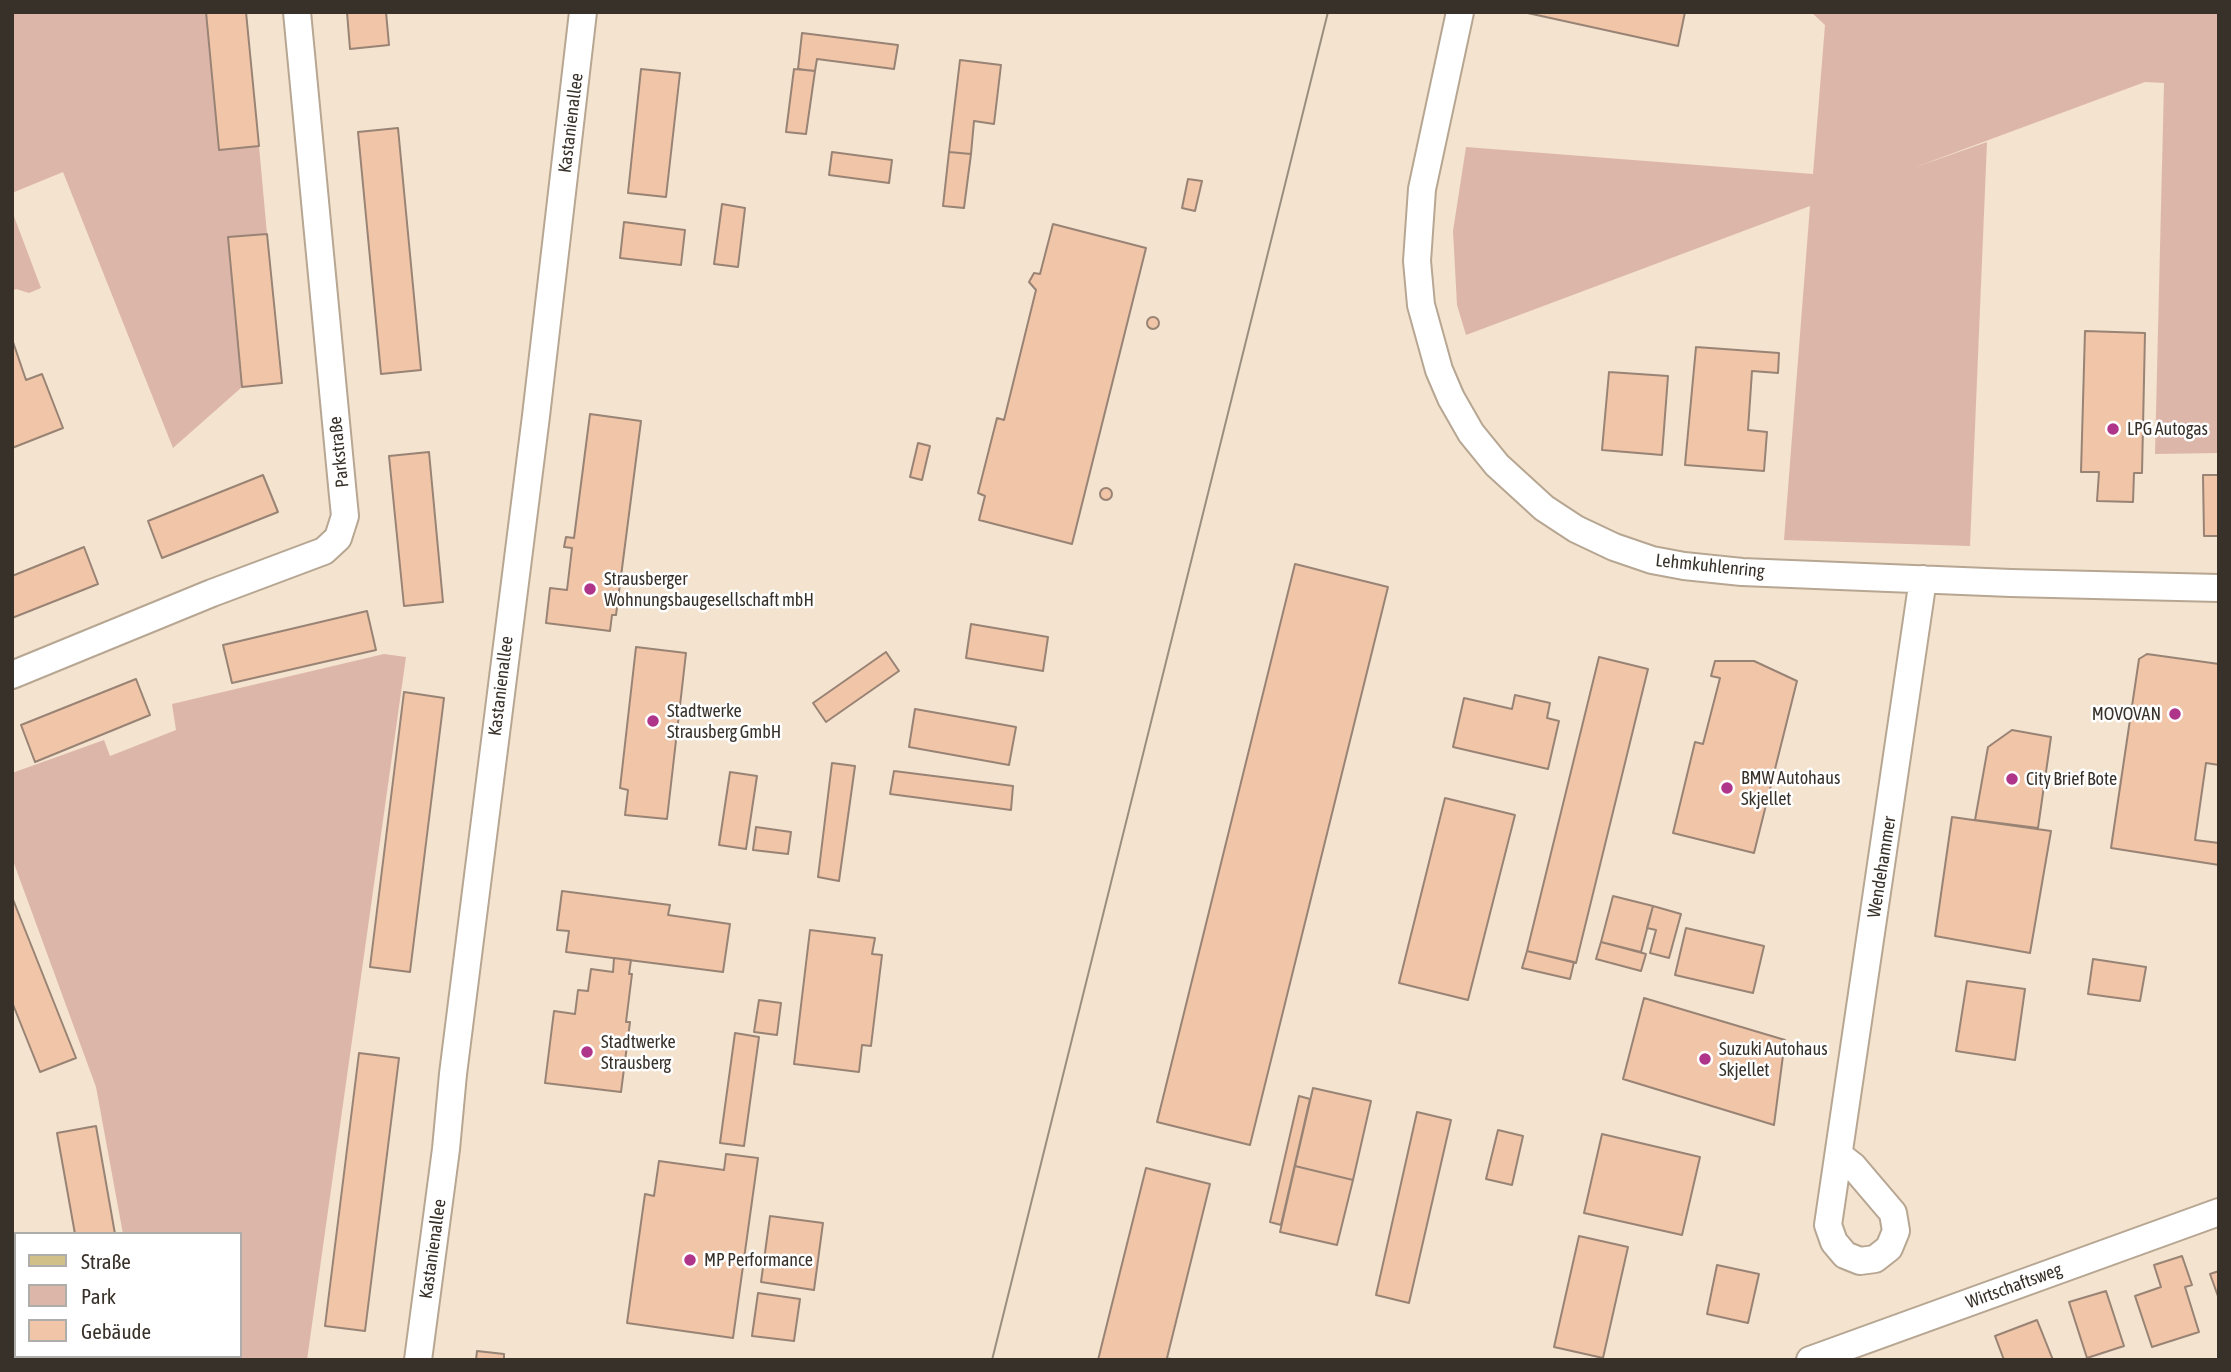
<!DOCTYPE html>
<html>
<head>
<meta charset="utf-8">
<style>
  body { margin:0 }
  #map { position:relative; width:2231px; height:1372px; overflow:hidden; background:#f4e3ce; font-family:"Asap Condensed",sans-serif }
  canvas { display:block }
  .frame { position:absolute; inset:0; border:14px solid #383129; pointer-events:none }
  .legend { position:absolute; left:14px; top:1232px; width:228px; height:126px; box-sizing:border-box; background:#fff; border:2px solid #afada9; margin:0; padding:9px 12px; list-style:none; font-size:21px; color:#383129 }
  .legend li { display:flex; align-items:center; gap:14px; height:35px }
  .legend b { width:35px; border:2px solid #afada9 }
</style>
</head>
<body>
<div id="map">
<canvas width="2231" height="1372"></canvas>
<div class="frame"></div>
<ul class="legend">
<li><b style="height:9px;background:#d1c189"></b>Straße</li>
<li><b style="height:19px;background:#ddb6aa"></b>Park</li>
<li><b style="height:19px;background:#f1c5a7"></b>Gebäude</li>
</ul>
</div>
<script>
const ctx = document.querySelector('canvas').getContext('2d');
ctx.lineJoin = 'round';
function paint(path, color) { ctx.fillStyle = color; ctx.fill(path, 'evenodd'); }
const shape = rows => new Path2D(rows.map(r => 'M' + r).join(''));
function strokePath(path, color, width, dash) { ctx.strokeStyle = color; ctx.lineWidth = width; ctx.lineCap = dash ? 'butt' : 'round'; ctx.setLineDash(dash || []); ctx.stroke(path); }
function label(font, color, halo, rows, align = 'center') {
  ctx.font = font + ' "Asap Condensed",sans-serif'; ctx.lineWidth = 5; ctx.setLineDash([]); ctx.textBaseline = 'middle'; ctx.strokeStyle = halo; ctx.fillStyle = color; for (const [text, x, y, turn = 0] of rows) {
    ctx.save(); ctx.translate(x, y); ctx.rotate((+turn || 0) * Math.PI / 180); ctx.textAlign = isNaN(turn) ? turn : align; if (halo) ctx.strokeText(text, 0, 0); ctx.fillText(text, 0, 0); ctx.restore();
  }
}
paint(shape([
  [12,12,206,12,219,150,259,146,267,234,228,238,242,387,173,448,63,172,12,193],
  [1811,12,2219,12,2219,453,2155,454,2164,83,2145,82,1913,168,1987,142,1970,546,1784,540,1810,206,1466,335,1457,305,1453,231,1466,147,1813,174,1825,25],
  [12,211,41,288,29,293,16,289,12,291],
  [384,654,406,657,307,1360,146,1359,145,1356,240,1356,240,1234,123,1234,96,1087,12,858,12,773,104,740,110,756,176,730,172,704]
]), '#ddb6aa');
const building = shape([
  [206,12,246,12,259,146,219,150,206,12],
  [347,12,386,12,389,45,350,49,347,12],
  [1523,12,1685,12,1678,46,1523,12],
  [802,33,898,45,894,69,817,59,815,71,798,69,802,33],
  [960,60,1001,65,994,124,974,121,971,154,949,152,960,60],
  [641,69,680,73,666,197,628,193,641,69],
  [794,69,815,71,806,134,786,132,794,69],
  [398,128,421,370,381,374,358,132,398,128],
  [832,152,892,160,889,183,829,175,832,152],
  [949,152,971,154,964,208,943,206,949,152],
  [1188,179,1202,181,1195,211,1182,208,1188,179],
  [722,204,745,208,738,267,714,264,722,204],
  [624,222,685,230,681,265,620,258,624,222],
  [1053,224,1146,248,1072,544,979,520,985,496,978,493,997,418,1004,420,1036,290,1029,282,1034,273,1040,274,1053,224],
  [267,234,282,383,242,387,228,237,267,234],
  '1147 323a6 6 0 1 1 12 0a6 6 0 1 1-12 0Z',
  [2085,331,2145,333,2142,473,2134,473,2133,502,2097,501,2099,472,2081,472,2085,331],
  [12,339,26,380,42,374,63,428,12,448,12,339],
  [1696,347,1779,353,1778,373,1752,371,1748,430,1767,432,1764,471,1685,465,1696,347],
  [1609,372,1668,376,1662,455,1602,450,1609,372],
  [590,414,641,421,616,615,612,615,610,631,546,623,550,588,567,590,572,548,564,547,566,537,574,538,590,414],
  [918,443,930,446,922,480,910,477,918,443],
  [429,452,443,602,404,606,389,456,429,452],
  [263,475,278,512,162,558,148,521,263,475],
  [2203,475,2219,475,2219,536,2204,536,2203,475],
  '1100 494a6 6 0 1 1 12 0a6 6 0 1 1-12 0Z',
  [84,547,98,584,12,618,12,576,84,547],
  [1295,564,1388,587,1250,1145,1157,1122,1295,564],
  [367,611,376,650,232,683,223,645,367,611],
  [971,624,1048,637,1043,671,966,658,971,624],
  [636,647,686,653,667,819,625,815,628,790,620,788,636,647],
  [886,652,899,671,826,722,813,703,886,652],
  [2147,654,2219,664,2219,765,2206,763,2195,840,2219,843,2219,865,2111,848,2139,659,2147,654],
  [1599,657,1648,669,1576,963,1527,951,1599,657],
  [1715,661,1754,661,1797,681,1754,853,1673,833,1695,742,1703,744,1720,678,1711,676,1715,661],
  [136,679,150,715,35,762,21,725,136,679],
  [404,692,444,698,410,972,370,967,404,692],
  [1515,695,1550,703,1547,718,1559,721,1548,769,1453,747,1464,698,1512,709,1515,695],
  [915,709,1016,727,1009,765,909,747,915,709],
  [2012,730,2051,737,2038,828,1975,820,1988,747,2012,730],
  [832,763,855,766,839,881,818,877,832,763],
  [894,771,1013,786,1011,810,890,794,894,771],
  [730,772,757,776,746,849,719,845,730,772],
  [1445,798,1515,815,1468,1000,1399,983,1445,798],
  [1952,817,2051,831,2030,953,1935,936,1952,817],
  [756,827,791,832,788,854,753,850,756,827],
  [562,891,670,905,668,915,730,924,723,972,566,952,569,931,557,930,562,891],
  [1613,896,1653,906,1641,952,1601,942,1613,896],
  [12,897,76,1058,40,1072,12,1002,12,897],
  [1653,906,1681,914,1669,958,1650,953,1656,930,1647,928,1653,906],
  [1686,928,1764,946,1753,993,1675,975,1686,928],
  [810,930,875,938,872,954,882,955,871,1046,862,1045,859,1072,794,1064,810,930],
  [1601,942,1646,954,1641,971,1596,959,1601,942],
  [1527,951,1574,962,1570,979,1522,968,1527,951],
  [614,958,631,960,629,974,632,974,626,1022,630,1022,621,1092,545,1083,554,1011,575,1014,578,990,588,991,591,969,613,972,614,958],
  [2093,959,2146,967,2140,1001,2088,994,2093,959],
  [1967,981,2025,989,2015,1060,1956,1051,1967,981],
  [1644,998,1785,1040,1774,1125,1623,1079,1644,998],
  [759,1000,781,1003,777,1035,754,1032,759,1000],
  [735,1033,759,1037,744,1146,720,1143,735,1033],
  [359,1053,399,1058,365,1331,325,1326,359,1053],
  [1313,1088,1371,1101,1353,1180,1295,1166,1313,1088],
  [1299,1096,1310,1099,1281,1225,1270,1222,1299,1096],
  [1417,1112,1451,1120,1409,1303,1376,1295,1417,1112],
  [96,1126,115,1234,75,1234,57,1133,96,1126],
  [1498,1130,1523,1136,1512,1185,1486,1179,1498,1130],
  [1602,1134,1700,1157,1682,1235,1584,1213,1602,1134],
  [726,1154,758,1158,733,1338,627,1323,645,1194,654,1196,659,1161,724,1170,726,1154],
  [1295,1166,1353,1180,1337,1245,1280,1232,1295,1166],
  [1146,1168,1210,1184,1167,1358,1174,1360,1098,1360,1146,1168],
  [770,1216,823,1223,814,1290,761,1282,770,1216],
  [1579,1236,1628,1247,1603,1358,1554,1347,1579,1236],
  [2182,1256,2192,1285,2185,1287,2199,1332,2152,1347,2135,1296,2161,1287,2154,1265,2182,1256],
  [1717,1265,1759,1274,1748,1323,1707,1314,1717,1265],
  [2219,1271,2219,1299,2210,1274,2219,1271],
  [2106,1291,2124,1346,2087,1358,2069,1302,2106,1291],
  [758,1293,800,1299,794,1341,752,1336,758,1293],
  [2037,1320,2053,1360,2004,1360,1995,1336,2037,1320],
  [477,1351,504,1354,504,1360,476,1360,477,1351],
  [97,1356,137,1356,138,1360,98,1360,97,1356]
]);
paint(building, '#f1c5a7');
strokePath(building, '#988375', 2);
const minor = shape([
  [1460,12,1422,189,1417,261,1421,305,1439,370,1451,398,1471,433,1497,465,1544,508,1576,529,1614,547,1652,560,1684,566,1742,572,2011,583,2219,588],
  [12,675,212,593,324,551,338,538,345,516,343,496,297,12],
  [1839,1155,1853,1166,1893,1213,1896,1231,1889,1248,1875,1259,1860,1261,1845,1255,1834,1242,1828,1225,1923,579],
  [418,1360,446,1149,453,1074,536,416,583,12],
  [1810,1360,2219,1212]
]);
const major = shape([
  [12,1310,16,1327],
  [21,1356,22,1360]
]);
strokePath(minor, '#b6a692', 30);
strokePath(major, '#fff', 37);
strokePath(minor, '#fff', 26);
strokePath(major, '#d1c189', 33);
strokePath(shape([
  [992,1360,1328,12]
]), '#9a8e7f', 2);
for (const [x, y, r, color] of [
  [2113,429,7,"#ae3589"],
  [590,589,7,"#ae3589"],
  [2175,714,7,"#ae3589"],
  [653,721,7,"#ae3589"],
  [2012,779,7,"#ae3589"],
  [1727,788,7,"#ae3589"],
  [587,1052,7,"#ae3589"],
  [1705,1059,7,"#ae3589"],
  [690,1260,7,"#ae3589"]
]) { const dot = new Path2D(); dot.arc(x, y, r, 0, 2 * Math.PI); ctx.fillStyle = color; ctx.fill(dot); strokePath(dot, '#fff', 2.5); }
label('18px', '#383129', '#fff', [
  ["Kastanienallee",571,123,-83],
  ["Parkstraße",339,452,-96],
  ["Lehmkuhlenring",1710,566,6],
  ["Kastanienallee",501,686,-83],
  ["Wendehammer",1882,867,-81],
  ["Kastanienallee",433,1249,-82],
  ["Wirtschaftsweg",2014,1286,-20]
]);
label('18px', '#383129', '#fff', [
  ["LPG Autogas",2127,429],
  ["Strausberger",604,579],
  ["Wohnungsbaugesellschaft mbH",604,600],
  ["Stadtwerke",667,711],
  ["Strausberg GmbH",667,732],
  ["MOVOVAN",2161,714,"right"],
  ["BMW Autohaus",1741,778],
  ["Skjellet",1741,799],
  ["City Brief Bote",2026,779],
  ["Stadtwerke",601,1042],
  ["Strausberg",601,1063],
  ["Suzuki Autohaus",1719,1049],
  ["Skjellet",1719,1070],
  ["MP Performance",704,1260]
], 'left');
</script>
</body>
</html>
